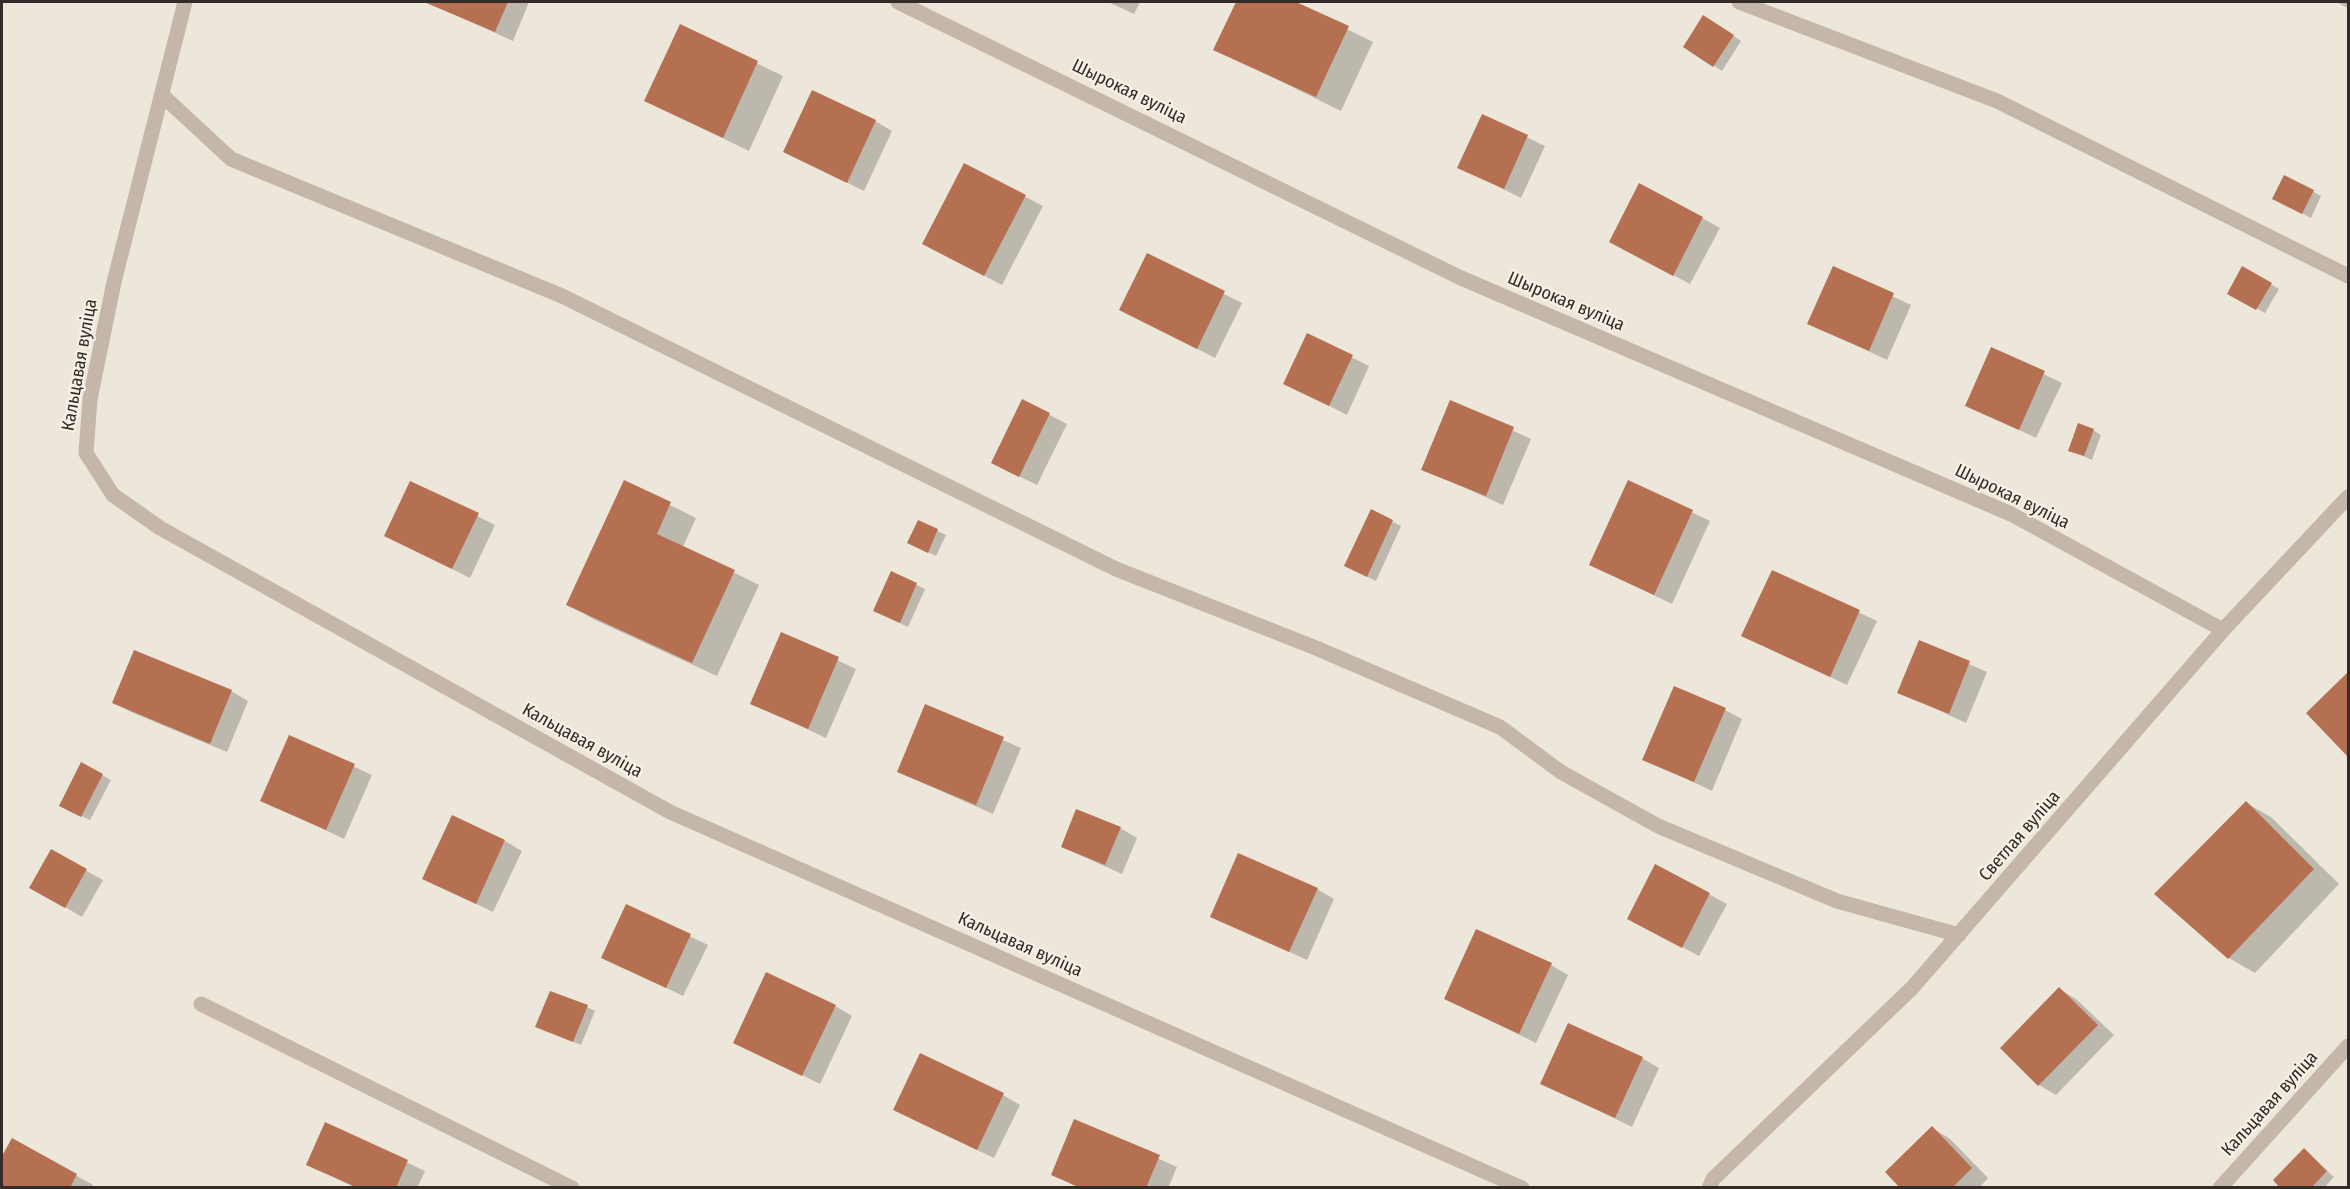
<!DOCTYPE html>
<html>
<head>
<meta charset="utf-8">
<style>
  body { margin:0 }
  #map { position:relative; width:2350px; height:1189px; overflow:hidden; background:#ede6da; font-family:"Fira Sans Condensed",sans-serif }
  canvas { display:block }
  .frame { position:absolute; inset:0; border:3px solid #322b27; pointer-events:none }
</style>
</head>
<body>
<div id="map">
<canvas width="2350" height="1189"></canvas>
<div class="frame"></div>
</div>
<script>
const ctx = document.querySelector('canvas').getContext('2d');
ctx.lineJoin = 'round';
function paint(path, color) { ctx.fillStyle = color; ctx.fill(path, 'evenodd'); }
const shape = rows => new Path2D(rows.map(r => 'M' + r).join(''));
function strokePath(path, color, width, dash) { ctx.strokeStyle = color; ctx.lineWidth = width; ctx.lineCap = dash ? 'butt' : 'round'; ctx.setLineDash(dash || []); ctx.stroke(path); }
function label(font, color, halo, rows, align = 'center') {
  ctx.font = font + ' "Fira Sans Condensed",sans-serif'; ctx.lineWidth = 4.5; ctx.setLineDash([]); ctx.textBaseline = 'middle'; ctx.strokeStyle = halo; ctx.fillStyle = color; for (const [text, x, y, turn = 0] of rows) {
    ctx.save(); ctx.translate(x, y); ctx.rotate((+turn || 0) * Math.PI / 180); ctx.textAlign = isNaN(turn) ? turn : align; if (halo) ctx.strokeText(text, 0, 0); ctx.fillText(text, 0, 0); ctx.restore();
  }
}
paint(shape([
  [427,2,529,2,513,41],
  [1108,2,1140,2,1134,14],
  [1237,2,1292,2,1373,42,1341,111,1215,49],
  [2336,2,2348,2,2348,8],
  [1712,22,1741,41,1722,71,1685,47],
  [680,26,783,76,749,151,646,101],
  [1483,116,1545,146,1521,198,1459,167],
  [875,121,892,131,864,191,785,152],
  [964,165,1043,206,1002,285,941,253],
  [2285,177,2321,196,2311,218,2282,203],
  [1702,218,1720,228,1690,284,1628,251],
  [1147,255,1242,303,1215,358,1121,310],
  [1833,268,1911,305,1887,360,1809,323],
  [2243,268,2279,289,2265,313,2229,293],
  [1308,335,1369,366,1347,415,1285,383],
  [1992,349,2062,383,2036,438,1967,405],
  [1023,401,1067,424,1037,485,1010,472],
  [1451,402,1531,439,1503,505,1423,469],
  [2093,430,2101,435,2092,460,2070,450],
  [624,482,696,518,683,547,759,585,717,676,593,619,568,604],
  [1629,482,1710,521,1672,604,1591,565],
  [411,483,495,525,470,578,386,536],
  [1371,511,1401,526,1376,581,1354,570],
  [919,522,946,535,936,556,917,547],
  [1773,572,1877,621,1847,685,1743,635],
  [892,573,925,589,908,627,883,615],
  [782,634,856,669,826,738,752,703],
  [1919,642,1987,672,1966,723,1899,692],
  [2348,674,2348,754,2308,713],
  [231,691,248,701,227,752,131,712,114,702],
  [926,706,1021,748,993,814,898,772],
  [1725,710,1742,719,1712,791,1644,759],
  [290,737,372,775,344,839,261,800],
  [82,764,111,780,90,820,69,810],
  [2246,803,2271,817,2339,884,2255,973,2229,958,2156,894],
  [1120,828,1137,838,1122,874,1062,847],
  [505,841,522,851,493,912,424,878],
  [51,851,103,880,82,917,31,887],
  [1656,866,1727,904,1699,956,1646,928],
  [1317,889,1334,899,1307,960,1212,916],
  [627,906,708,945,683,996,603,957],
  [1551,965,1568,975,1536,1043,1446,999],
  [2059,989,2076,999,2114,1035,2056,1095,2039,1085],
  [835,1006,852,1016,820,1084,735,1042],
  [587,1007,595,1011,581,1045,537,1027],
  [1642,1058,1659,1068,1632,1127,1542,1083],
  [1003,1095,1020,1105,994,1158,912,1119],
  [1075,1121,1177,1167,1168,1188,1078,1188,1053,1174],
  [326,1124,425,1171,417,1188,356,1188,308,1164],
  [1932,1128,1949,1138,1988,1178,1979,1188,1902,1188],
  [13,1140,93,1185,92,1188,2,1188,2,1160],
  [2304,1150,2334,1177,2324,1188,2282,1188]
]), '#0003');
paint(shape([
  [424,2,508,2,495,32],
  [1236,2,1296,2,1349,26,1316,97,1213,50],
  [1703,15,1734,35,1713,67,1683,47],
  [680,24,758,61,723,138,644,101],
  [812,90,876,120,847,183,783,152],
  [1482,114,1528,135,1504,189,1457,168],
  [964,163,1026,195,984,276,922,244],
  [2284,175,2314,190,2302,214,2272,199],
  [1639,183,1703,217,1673,276,1609,242],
  [1147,253,1225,291,1197,349,1119,310],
  [1833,266,1894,293,1869,351,1807,324],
  [2242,266,2272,283,2256,310,2227,294],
  [1307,333,1353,355,1329,406,1283,384],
  [1991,347,2045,371,2019,430,1965,406],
  [1022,399,1050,413,1019,477,991,463],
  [1450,400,1514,427,1486,496,1421,470],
  [2078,423,2094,429,2084,456,2068,451],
  [624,480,671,502,657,534,735,570,692,663,566,605],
  [1628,480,1693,510,1654,595,1589,565],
  [410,481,479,513,452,569,384,536],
  [1371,509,1393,520,1367,577,1344,566],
  [918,520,938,529,928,553,907,543],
  [1772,570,1860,610,1830,677,1741,636],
  [891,571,917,583,900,623,873,611],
  [781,632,839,657,808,729,750,704],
  [1919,640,1970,661,1949,714,1897,693],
  [134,650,232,690,210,744,112,703],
  [2348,672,2348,757,2306,713],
  [1674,686,1726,708,1694,782,1642,760],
  [925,704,1004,737,976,805,897,772],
  [289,735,355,764,326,830,260,801],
  [81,762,103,774,81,817,59,806],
  [2246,801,2314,869,2228,959,2154,894],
  [1076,809,1121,827,1105,865,1061,847],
  [452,815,505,840,476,904,422,879],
  [51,849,87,869,65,908,29,888],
  [1238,853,1318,888,1289,952,1210,917],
  [1655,864,1710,893,1682,948,1627,919],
  [626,904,691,934,666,988,601,958],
  [1476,929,1552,963,1519,1034,1444,999],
  [766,972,836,1005,802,1076,733,1043],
  [2059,987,2098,1025,2038,1086,2000,1048],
  [550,991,588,1005,573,1042,535,1027],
  [1568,1023,1643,1057,1615,1118,1540,1084],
  [920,1053,1004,1093,977,1150,893,1110],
  [1074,1119,1160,1155,1146,1188,1081,1188,1051,1175],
  [325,1122,408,1160,396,1188,358,1188,306,1165],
  [1932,1126,1972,1168,1952,1188,1900,1188,1885,1172],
  [12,1138,77,1174,70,1188,2,1188,2,1156],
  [2304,1148,2327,1171,2311,1188,2280,1188,2273,1180]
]), '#b56f51');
strokePath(shape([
  [185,2,114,282,90,399,86,453,113,495,160,528,670,812,1522,1188],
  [898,2,1461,278,2011,514,2223,630],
  [1739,2,1997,101,2348,276],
  [163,96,231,159,562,296,1116,569,1316,648,1500,727,1561,772,1658,826,1837,901,1959,935],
  [201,1004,572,1188],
  [1709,1188,1713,1179,1912,988,2223,630,2348,497],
  [2220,1188,2348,1046]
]), '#c4b6a8', 15);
label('18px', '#322b27', '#f6f0e6', [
  ["Шырокая вуліца",1129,92,26],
  ["Шырокая вуліца",1566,302,23],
  ["Кальцавая вуліца",80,365,-80],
  ["Шырокая вуліца",2012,497,26],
  ["Кальцавая вуліца",582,741,29],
  ["Светлая вуліца",2020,836,-49],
  ["Кальцавая вуліца",1020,945,24],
  ["Кальцавая вуліца",2270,1104,-48]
]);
</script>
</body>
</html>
